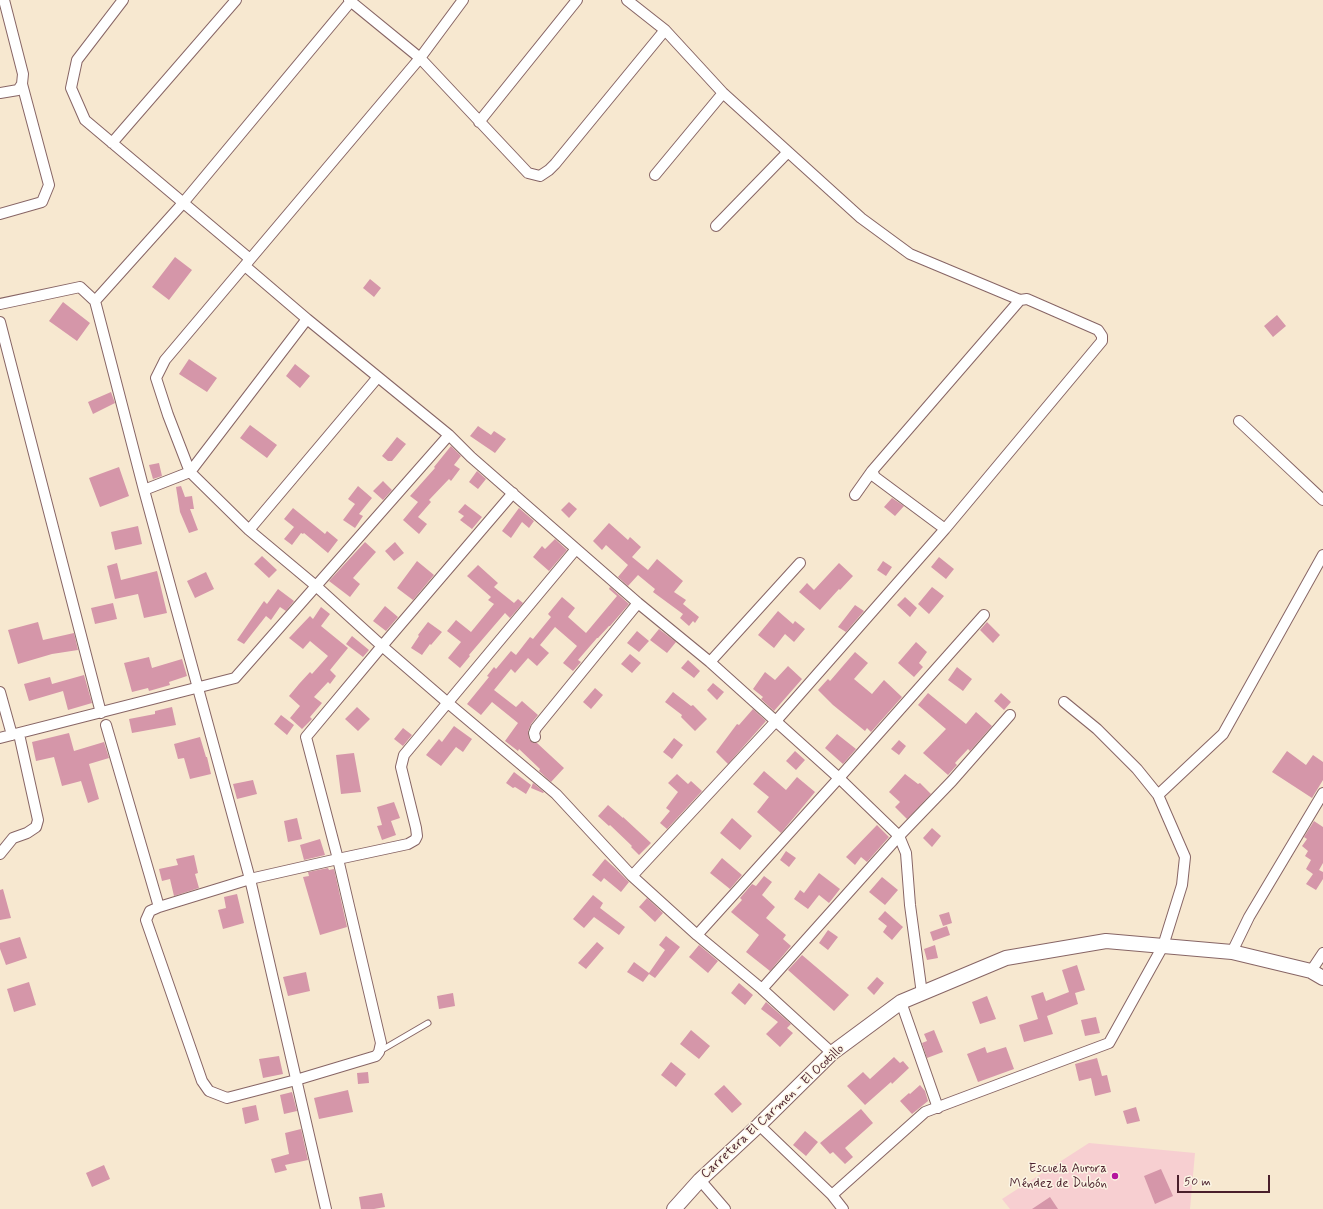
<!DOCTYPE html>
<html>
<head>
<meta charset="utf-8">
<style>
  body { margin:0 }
  #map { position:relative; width:1323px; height:1209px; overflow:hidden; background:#f7e8d0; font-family:Mynerve,sans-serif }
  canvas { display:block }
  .scale { position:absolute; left:1177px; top:1175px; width:93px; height:18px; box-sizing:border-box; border:2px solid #4a1f2b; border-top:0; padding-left:5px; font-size:12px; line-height:14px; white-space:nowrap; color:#4a1f2b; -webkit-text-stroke:3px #fcf5e5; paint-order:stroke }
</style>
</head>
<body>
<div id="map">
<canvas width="1323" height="1209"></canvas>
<div class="scale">50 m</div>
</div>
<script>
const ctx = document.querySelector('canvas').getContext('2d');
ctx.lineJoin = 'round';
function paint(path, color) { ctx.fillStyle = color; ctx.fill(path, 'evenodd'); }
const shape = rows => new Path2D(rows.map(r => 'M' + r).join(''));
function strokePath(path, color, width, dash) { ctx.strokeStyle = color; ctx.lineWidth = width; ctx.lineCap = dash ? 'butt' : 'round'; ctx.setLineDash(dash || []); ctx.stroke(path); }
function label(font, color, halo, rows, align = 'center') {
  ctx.font = font + ' Mynerve,sans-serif'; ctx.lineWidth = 3; ctx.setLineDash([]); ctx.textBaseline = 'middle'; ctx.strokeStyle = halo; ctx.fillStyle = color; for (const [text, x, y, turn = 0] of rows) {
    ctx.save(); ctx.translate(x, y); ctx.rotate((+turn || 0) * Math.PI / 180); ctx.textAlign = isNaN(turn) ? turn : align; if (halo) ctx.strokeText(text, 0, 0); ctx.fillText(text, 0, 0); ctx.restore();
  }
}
paint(shape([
  [1089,1143,1195,1153,1190,1209,1010,1209,1002,1199]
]), '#f7cfd1');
paint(shape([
  [175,257,192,270,169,300,152,287],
  [370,279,381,288,374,297,363,288],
  [63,302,90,323,77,341,49,321],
  [1277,315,1286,326,1273,337,1264,326],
  [189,359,217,378,207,392,179,374],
  [295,364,310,376,300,388,286,376],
  [111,392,115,403,93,414,88,402],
  [250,425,277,445,267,458,240,438],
  [478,426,491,435,494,431,506,439,495,453,470,436],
  [397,437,406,444,392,461,388,461,382,456],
  [451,446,461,456,454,465,460,469,451,481,449,479,429,500,431,502,418,517,427,524,419,534,403,520,418,502,410,496,435,468,434,467],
  [159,463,162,476,153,479,149,465],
  [119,467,129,496,100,507,89,478],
  [477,471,486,479,478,489,469,482],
  [383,481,392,490,383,500,373,491],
  [181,486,185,497,192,496,194,509,190,509,198,530,189,533,180,512,176,487],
  [358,486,372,498,359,514,363,516,355,528,343,520,355,504,348,499],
  [892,498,904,506,895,516,884,507],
  [569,502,577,509,569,518,561,510],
  [465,504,482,517,472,529,460,520,464,516,458,512],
  [293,508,325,534,327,531,338,540,328,553,304,533,303,534,301,533,292,545,284,539,294,527,284,519],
  [519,508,534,521,529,528,522,522,511,538,502,531],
  [609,523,628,540,630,537,641,547,632,557,648,570,657,559,683,581,674,592,686,600,683,604,699,617,695,623,693,621,689,626,680,618,683,614,653,592,655,589,638,575,628,586,618,577,628,565,606,545,602,550,593,541],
  [138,526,142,544,115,550,111,532],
  [555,539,567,550,549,571,533,557,542,546,545,549],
  [365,542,376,552,353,578,360,584,350,597,329,581],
  [395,542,404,553,394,561,385,551],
  [262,556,277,570,269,578,254,564],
  [939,557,954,569,946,579,931,567],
  [417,561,434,575,413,600,397,588],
  [883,561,892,567,886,576,877,570],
  [117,563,121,580,157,571,167,613,144,618,138,594,115,599,107,566],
  [839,563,853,576,840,590,839,589,820,610,799,592,807,583,814,590],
  [478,565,498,583,494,587,514,603,518,599,523,603,510,618,505,613,469,655,470,656,460,668,448,658,461,642,447,631,456,620,471,632,494,604,488,600,491,597,467,576],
  [206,572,214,589,195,598,187,581],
  [610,587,629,604,610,626,609,626,598,638,597,638,578,660,581,662,573,671,563,663,577,646,555,627,540,645,549,653,537,666,528,658,515,673,511,669,494,690,516,707,522,701,538,715,531,724,528,731,529,739,533,743,537,743,564,768,551,782,539,771,540,769,519,749,518,751,505,741,518,723,492,702,481,715,467,704,489,677,487,676,494,667,496,669,511,651,516,655,530,637,533,639,551,617,548,614,562,597,575,608,568,617,586,633,617,596,609,589],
  [932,587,944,596,929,614,918,604],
  [278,589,294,601,286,611,280,607,271,620,266,616,244,644,237,640,264,601,267,604],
  [905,597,917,608,910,617,897,605],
  [113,603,117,619,95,624,91,608],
  [855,605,864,611,846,632,838,627],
  [385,606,398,617,386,631,373,621],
  [321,607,330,614,321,626,348,648,330,670,336,676,330,684,328,682,314,697,322,703,310,717,312,719,302,729,290,718,300,706,289,696,299,684,310,672,312,674,328,656,310,641,303,649,289,638,310,616,313,619],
  [778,611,793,624,795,621,805,629,794,642,785,634,774,648,758,635],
  [38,622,43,640,74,633,78,650,52,654,18,664,8,630],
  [428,622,442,632,431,645,430,644,422,655,411,648,419,636,418,635],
  [987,622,1000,635,993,643,980,630],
  [659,629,676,642,667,653,650,640],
  [637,631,649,641,639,652,627,643],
  [352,636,369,650,363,657,346,644],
  [916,642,927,652,919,663,923,667,914,677,898,663],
  [855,652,868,663,854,679,872,694,884,680,902,697,871,732,867,728,865,731,833,705,818,690,828,679,830,681],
  [630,654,641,663,632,673,621,664],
  [149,657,152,668,182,659,187,676,169,682,170,685,149,691,148,688,132,692,124,663],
  [688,660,700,671,694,678,681,668],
  [788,666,802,679,774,711,761,699,763,697,753,689,765,672,775,680],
  [957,667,972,679,963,691,948,680],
  [84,675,92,703,68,710,63,691,29,701,24,684,50,677,52,684],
  [713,683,724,692,717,700,707,690],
  [595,688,603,695,591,709,583,702],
  [673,692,691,706,693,705,707,719,695,731,681,717,682,715,665,702],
  [928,693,966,724,976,712,992,726,970,751,968,749,955,763,957,765,948,775,923,753,946,729,918,705],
  [1001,693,1011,702,1004,710,994,701],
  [172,707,176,725,132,733,129,719,155,714,155,711],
  [357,707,370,719,358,731,345,719],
  [753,709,766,721,728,764,716,752,737,724,739,725],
  [281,715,294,725,287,735,274,724],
  [454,726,472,739,463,752,456,747,441,766,426,755,439,739,442,742],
  [403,728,412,735,403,746,394,739],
  [69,733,74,751,104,742,109,758,89,764,99,799,88,803,81,781,62,786,54,757,36,761,32,742],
  [837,734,856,749,843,764,825,748],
  [200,737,206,757,207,757,211,774,190,779,184,758,178,759,174,744],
  [674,738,683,745,672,759,663,752],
  [899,740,906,746,899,755,891,749],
  [795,751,805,760,796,770,786,761],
  [1287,751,1306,765,1313,755,1323,762,1323,780,1312,798,1272,772],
  [354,753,361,792,341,794,336,755],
  [764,771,786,790,797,777,815,792,781,833,757,812,769,797,753,784],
  [514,772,531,785,526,794,515,787,513,788,506,783],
  [677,774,688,784,691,781,702,791,667,829,660,823,670,811,666,808,678,792,668,783],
  [905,774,918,784,920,783,931,794,907,819,895,807,900,802,889,792],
  [253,780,257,794,237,799,233,784],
  [533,783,544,792,543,793,531,788],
  [394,802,400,818,391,821,396,835,382,840,377,826,382,825,377,807],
  [608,805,623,818,623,817,651,843,639,855,631,847,632,846,610,825,609,826,598,816],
  [297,818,302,839,288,842,284,821],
  [732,818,752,836,740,850,720,833],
  [1314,821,1323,827,1323,863,1319,870,1323,872,1323,879,1316,890,1306,884,1313,874,1306,869,1311,860,1305,856,1308,851,1302,846,1307,839,1304,837],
  [877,825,889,837,867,862,861,857,855,865,846,857],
  [932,828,941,836,932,847,923,838],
  [320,839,325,855,304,860,300,845],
  [786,851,796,858,789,867,780,860],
  [194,855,198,873,195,874,199,888,174,896,170,879,162,881,159,869,178,865,176,859],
  [722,858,742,875,730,889,710,873],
  [605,859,615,868,629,882,621,892,604,878,601,882,592,875],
  [328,868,329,870,334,869,347,927,320,935,303,877,309,876,308,872],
  [819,873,840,889,829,903,819,895,808,909,794,899,800,890,804,893],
  [764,876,772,882,762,895,775,907,766,918,786,935,783,939,791,946,770,971,746,952,759,935,731,912,742,900,740,898,752,884,756,886],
  [882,877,898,890,885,905,869,892],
  [3,889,11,918,0,920,0,890],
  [237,894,244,923,223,929,218,910,226,908,224,897],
  [593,895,603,903,600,908,625,927,619,935,594,917,584,928,573,919],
  [647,898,663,913,655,922,639,907],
  [885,911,903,927,892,940,883,932,887,926,878,919],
  [949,912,952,923,943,926,939,915],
  [947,926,950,935,933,941,930,932],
  [828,930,838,937,828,950,819,943],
  [666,936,680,947,655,978,649,974,643,982,627,972,634,962,649,973,665,950,659,945],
  [20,937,27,958,6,965,0,949,0,943],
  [597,942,604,948,586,969,578,963],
  [699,945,718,961,708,973,689,957],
  [935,945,938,958,927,960,924,949],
  [802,955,849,995,834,1011,788,970],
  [1077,965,1085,990,1075,993,1078,1004,1047,1016,1053,1034,1024,1042,1019,1025,1038,1019,1031,996,1043,992,1046,1001,1069,992,1062,970],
  [306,972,310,991,288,996,283,977],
  [877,977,884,983,874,995,867,988],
  [29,982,36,1005,14,1012,7,989],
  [739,983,753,995,745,1005,731,993],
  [453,993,455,1006,439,1009,437,996],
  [987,996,996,1019,980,1024,972,1002],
  [766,1002,791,1024,787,1028,793,1033,780,1047,766,1034,778,1022,761,1009],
  [1096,1017,1100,1033,1085,1036,1081,1020],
  [691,1030,710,1046,699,1059,680,1044],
  [934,1030,943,1052,927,1058,922,1043,927,1041,924,1034],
  [985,1047,987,1053,1006,1047,1014,1069,978,1082,967,1054],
  [279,1056,283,1074,263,1078,259,1059],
  [894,1057,900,1063,903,1061,909,1068,892,1084,891,1082,865,1105,847,1086,863,1072,870,1079],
  [1097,1058,1102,1076,1107,1075,1111,1092,1095,1096,1091,1078,1079,1081,1075,1064],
  [671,1062,686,1074,676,1087,661,1075],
  [368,1072,369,1083,358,1084,357,1073],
  [724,1085,742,1104,732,1113,714,1094],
  [920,1085,925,1091,928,1101,912,1114,900,1101,909,1093,910,1094],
  [348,1090,353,1112,319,1119,314,1098],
  [292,1092,297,1111,284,1114,280,1095],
  [256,1105,259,1120,245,1124,242,1108],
  [1136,1107,1140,1121,1127,1124,1123,1111],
  [861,1109,873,1123,845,1148,853,1157,845,1164,833,1152,830,1154,820,1143],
  [301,1129,308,1160,285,1165,287,1170,275,1173,271,1159,289,1154,285,1133],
  [805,1131,818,1142,806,1156,793,1145],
  [104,1165,110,1179,92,1187,86,1173],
  [1161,1169,1173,1196,1155,1204,1144,1176],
  [382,1193,385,1207,374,1209,361,1209,359,1197],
  [1050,1197,1058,1209,1032,1209]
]), '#d596a9');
const lane = shape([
  [380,1051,428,1023]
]);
const street = shape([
  [123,0,77,60,71,88,85,120,250,259],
  [349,0,420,58,165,360,156,378,168,415,190,472,249,530,316,586,382,646,448,703,556,794,632,876,697,935,762,989,832,1053],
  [463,0,420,58,528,173,540,176,549,170,555,164,665,30],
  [627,0,665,30,723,93,861,218,910,254,1020,300],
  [0,93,18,90,22,84,23,74,4,0],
  [479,122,577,0],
  [112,143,236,0],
  [655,175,723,93],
  [0,214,42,202,49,185,22,84],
  [716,226,788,152],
  [245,266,307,319,449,435,471,457,638,603,710,662,839,778,899,836,906,853,910,905,922,994],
  [95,301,183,203,352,0],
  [0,304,80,287,95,301,144,490,250,879,326,1209],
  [0,322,101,713],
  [1239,421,1323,500],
  [144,490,190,472,307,319],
  [513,493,382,646,306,737,338,859,381,1043,379,1052,376,1056,296,1080,227,1098,209,1091,202,1081,146,920,150,911,159,907,250,879,338,859,408,844,415,840,417,836,416,828,401,767,404,755,576,549],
  [855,495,872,471],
  [249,530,378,377],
  [710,662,800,563],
  [0,692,12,735],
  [1064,702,1097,729,1137,769,1158,795],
  [106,725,159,907],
  [535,737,534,733,536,728,638,603],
  [0,738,235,678,449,435],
  [0,854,13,838,27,833,36,827,38,820,19,734],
  [632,876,776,721,945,529,1102,341,1102,336,1098,330,1027,299,1020,300,872,471,875,477,945,529],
  [697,935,839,778,984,615],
  [1232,952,1249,917,1323,793],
  [1311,971,1323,953],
  [762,989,899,836,952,781,1010,715],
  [901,1002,938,1108],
  [759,1125,832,1195,843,1209],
  [700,1180,725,1209],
  [832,1195,925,1112,1109,1043,1163,946,1182,885,1185,857,1158,795,1223,734,1323,555]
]);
const secondary = shape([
  [674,1209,700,1180,759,1125,832,1053,901,1002,1006,958,1106,941,1232,952,1311,971,1323,978]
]);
strokePath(lane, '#876565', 7);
strokePath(street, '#876565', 12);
strokePath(secondary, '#876565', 16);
strokePath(lane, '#fff', 5);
strokePath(street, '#fff', 10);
strokePath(secondary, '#fff', 14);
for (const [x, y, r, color] of [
  [1115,1176,4,"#b5179e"]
]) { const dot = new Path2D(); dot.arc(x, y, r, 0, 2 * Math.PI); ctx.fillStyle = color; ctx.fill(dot); strokePath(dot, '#fcf5e5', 1.5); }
label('13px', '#4a1f2b', '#fcf5e5', [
  ["Carretera El Carmen - El Ocotillo",773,1112,-43]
]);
label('13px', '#4a1f2b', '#fcf5e5', [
  ["Escuela Aurora",1107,1169],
  ["Méndez de Dubón",1107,1184]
], 'right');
</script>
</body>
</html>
